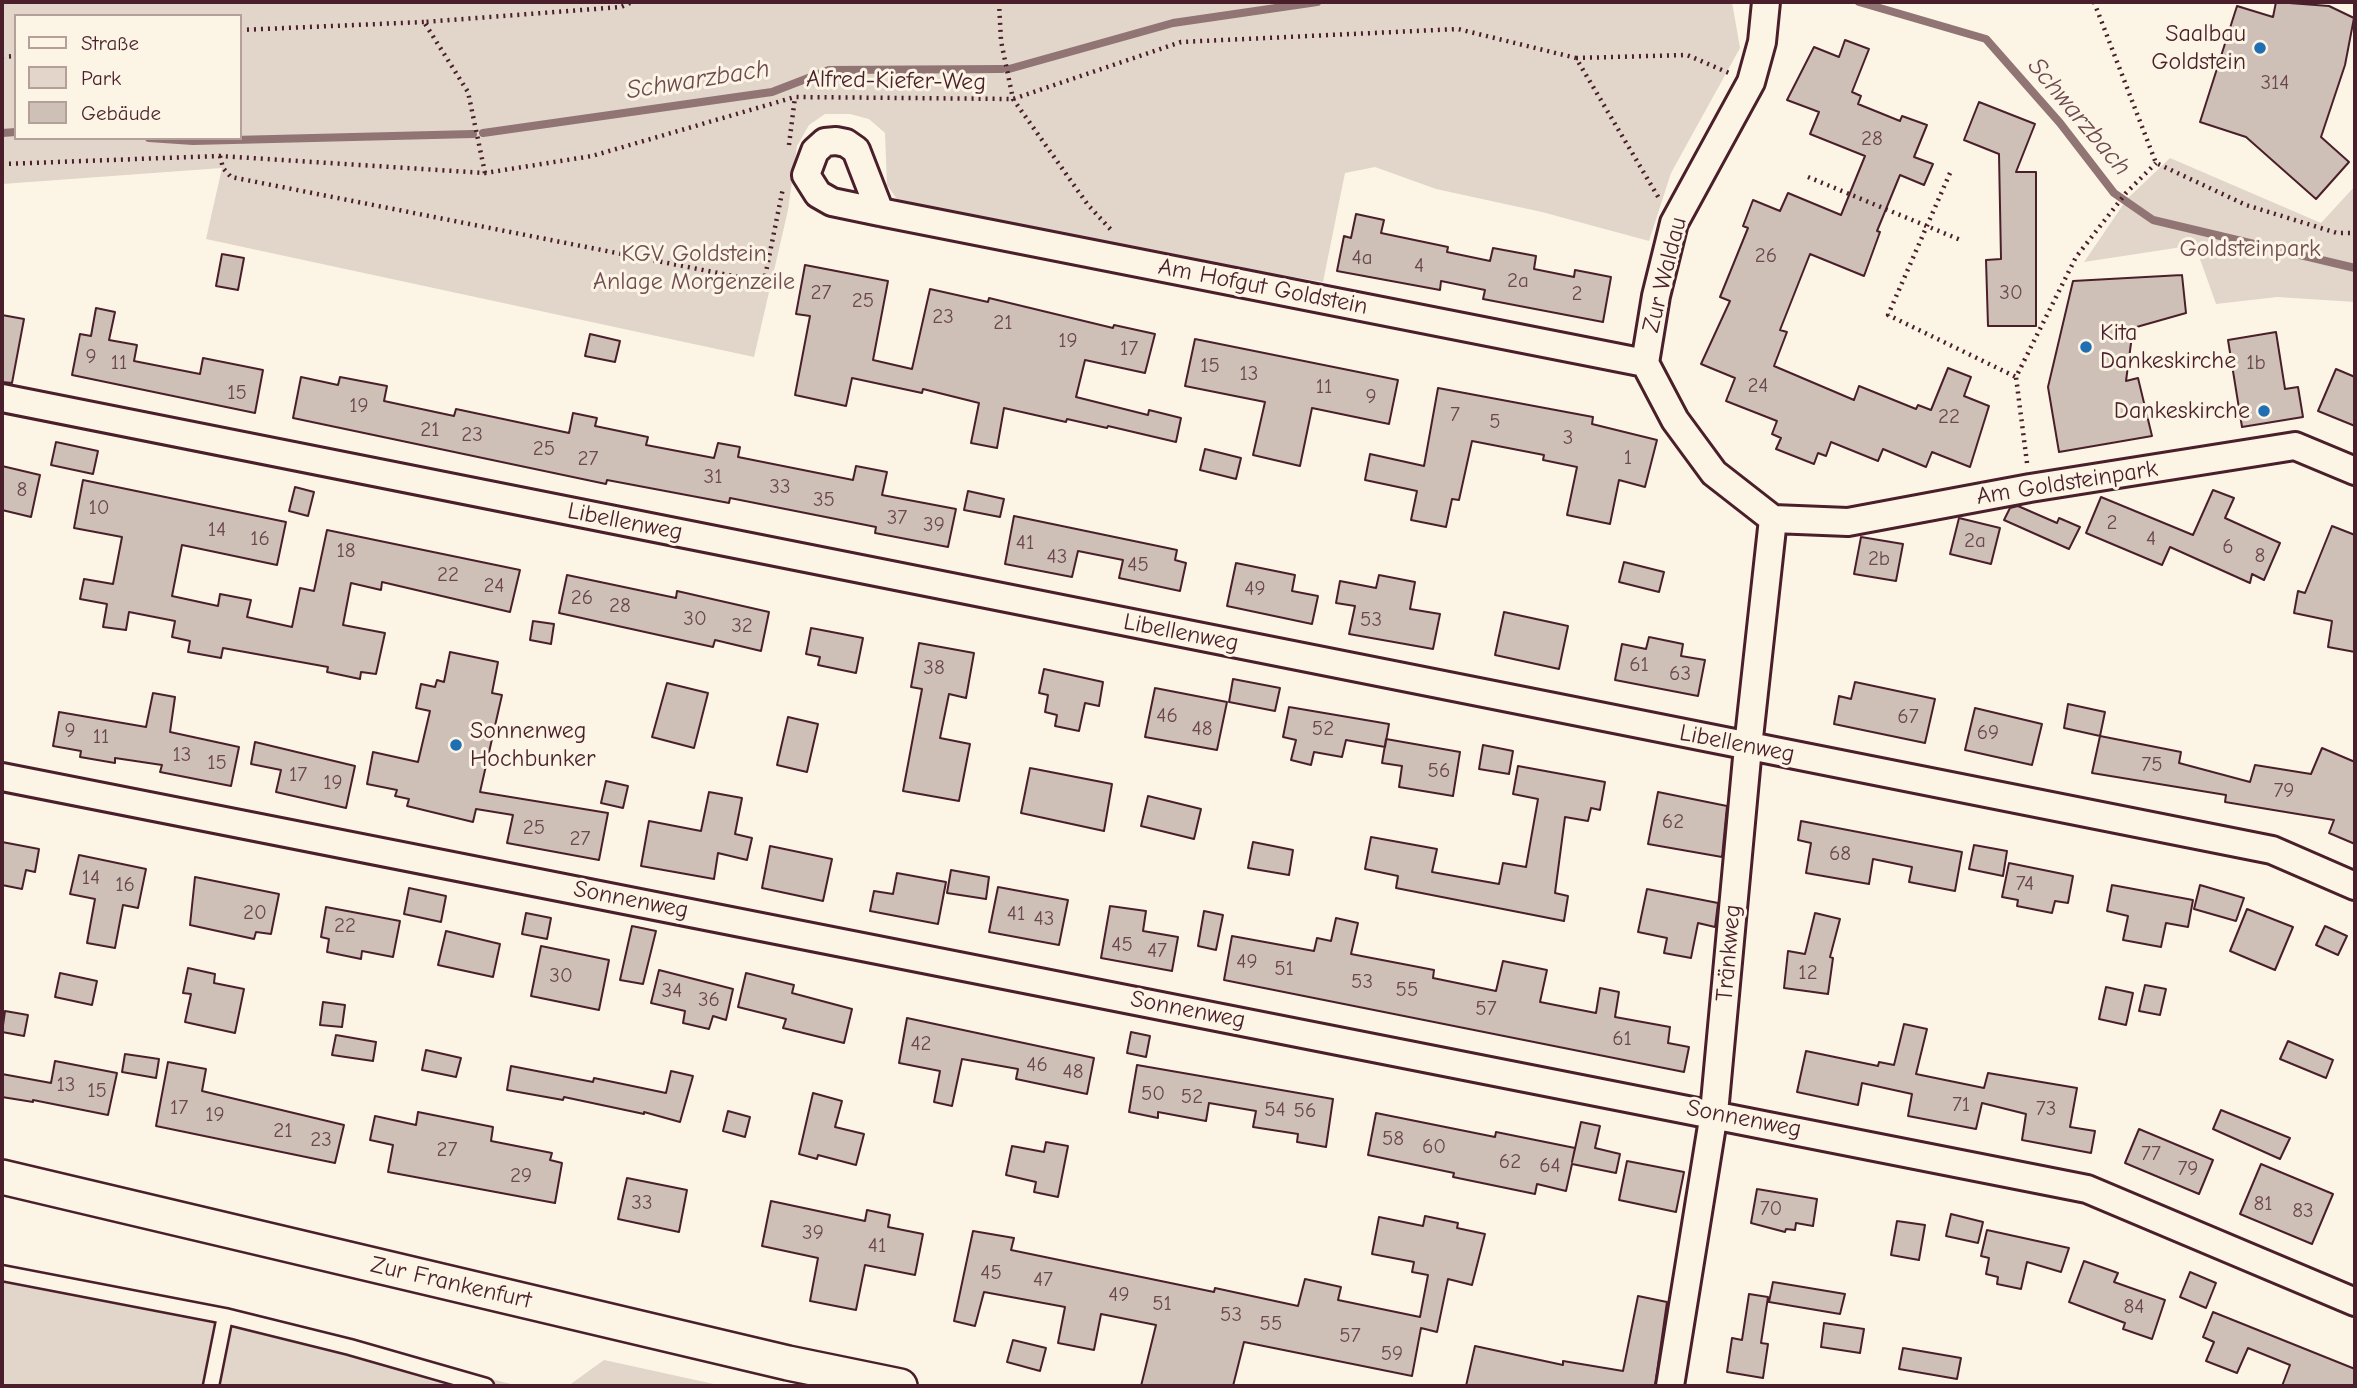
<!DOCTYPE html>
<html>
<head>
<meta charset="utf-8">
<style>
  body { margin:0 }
  #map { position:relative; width:2357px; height:1388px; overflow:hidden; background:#fcf5e5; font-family:"Comic Neue",sans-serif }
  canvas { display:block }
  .frame { position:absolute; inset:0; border:4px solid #4a1f2b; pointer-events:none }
  .legend { position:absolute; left:14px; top:14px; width:228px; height:126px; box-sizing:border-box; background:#fcf5e5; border:2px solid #b59f9b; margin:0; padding:9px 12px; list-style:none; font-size:21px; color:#4a1f2b }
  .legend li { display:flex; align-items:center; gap:14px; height:35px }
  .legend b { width:35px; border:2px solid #b59f9b }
</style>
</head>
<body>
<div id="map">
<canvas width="2357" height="1388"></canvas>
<div class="frame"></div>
<ul class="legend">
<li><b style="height:9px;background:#fcf5e5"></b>Straße</li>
<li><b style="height:19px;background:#e2d5ca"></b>Park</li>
<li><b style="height:19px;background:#cfc0b7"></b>Gebäude</li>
</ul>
</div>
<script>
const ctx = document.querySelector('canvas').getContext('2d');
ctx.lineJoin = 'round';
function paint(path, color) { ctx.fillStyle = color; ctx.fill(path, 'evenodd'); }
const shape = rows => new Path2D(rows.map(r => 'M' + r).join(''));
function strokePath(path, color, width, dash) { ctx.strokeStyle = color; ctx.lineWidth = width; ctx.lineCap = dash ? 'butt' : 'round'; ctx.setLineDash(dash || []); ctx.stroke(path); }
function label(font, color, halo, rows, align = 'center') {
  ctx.font = font + ' "Comic Neue",sans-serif'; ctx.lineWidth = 6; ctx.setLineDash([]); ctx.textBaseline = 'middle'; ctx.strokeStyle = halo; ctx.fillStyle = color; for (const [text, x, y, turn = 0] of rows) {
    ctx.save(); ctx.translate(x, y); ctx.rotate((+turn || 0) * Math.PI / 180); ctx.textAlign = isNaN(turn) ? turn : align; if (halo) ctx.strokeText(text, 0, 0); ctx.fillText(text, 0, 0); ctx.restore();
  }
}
paint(shape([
  [2,2,1732,2,1740,48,1671,173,1649,241,1542,212,1436,189,1375,167,1345,173,1323,282,1143,252,910,208,899,202,887,185,885,133,869,119,850,114,825,114,809,125,797,146,788,210,754,357,206,239,222,168,2,184],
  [16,16,240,16,240,138,16,138],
  [2170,158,2321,223,2355,186,2355,302,2277,297,2216,304,2195,245,2084,262,2127,199],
  [2,1268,185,1302,519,1386,2,1386],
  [604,1360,723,1386,568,1386]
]), '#e2d5ca');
strokePath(shape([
  [1859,2,1986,39,2060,123,2114,193,2153,220,2355,268],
  [1009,69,1173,23,1317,2],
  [2,133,16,132],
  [483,133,772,92,829,70,1002,69],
  [149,138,193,141,473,134]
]), '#917474', 8);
const building = shape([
  [2276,2,2329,6,2354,18,2345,65,2321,137,2349,162,2316,199,2246,137,2200,122,2237,6,2273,17,2276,2],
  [1845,40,1869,49,1852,92,1861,96,1858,104,1900,121,1902,116,1927,125,1914,157,1933,164,1924,185,1900,175,1877,231,1880,232,1864,276,1810,254,1780,330,1787,332,1774,366,1854,400,1859,386,1916,409,1918,405,1931,410,1948,368,1971,377,1964,396,1989,406,1970,467,1932,452,1926,467,1883,449,1878,461,1831,442,1826,456,1818,453,1814,464,1776,449,1781,438,1772,434,1777,421,1726,401,1735,378,1701,364,1730,301,1720,297,1748,228,1743,226,1753,200,1780,211,1788,193,1841,215,1865,156,1810,134,1819,112,1787,100,1814,47,1839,57,1845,40],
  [1979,102,2035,124,2016,172,2036,172,2036,326,1988,326,1986,260,2001,259,1999,154,1964,140,1979,102],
  [1356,214,1384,220,1381,233,1448,247,1447,252,1490,261,1493,248,1536,256,1534,269,1574,277,1575,270,1611,277,1603,322,1483,299,1485,290,1441,281,1440,290,1337,271,1344,236,1351,238,1356,214],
  [222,254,244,258,238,290,216,286,222,254],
  [805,265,888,281,873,360,912,369,930,289,988,302,989,298,1113,328,1114,325,1155,334,1145,373,1085,360,1076,397,1148,415,1149,410,1181,418,1176,442,1108,426,1107,428,1067,419,1066,422,1004,408,997,448,971,443,979,403,923,389,922,393,852,378,846,406,795,395,810,316,796,314,805,265],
  [2182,275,2186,313,2133,328,2126,381,2138,378,2152,436,2059,452,2048,387,2073,281,2182,275],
  [96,308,115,312,109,340,137,345,134,361,200,374,203,358,263,370,255,413,72,375,80,334,91,336,96,308],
  [2,315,24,319,12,383,2,382,2,315],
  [2276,332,2285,389,2298,387,2303,417,2242,427,2228,340,2276,332],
  [590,334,620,341,615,362,585,356,590,334],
  [1195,339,1398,380,1389,424,1312,408,1300,466,1253,455,1265,402,1185,386,1195,339],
  [2336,369,2355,377,2355,426,2318,411,2336,369],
  [301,377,338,385,340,377,387,386,384,401,454,416,456,409,569,433,573,413,597,418,595,426,648,437,646,445,714,458,718,443,740,447,738,457,853,480,856,466,887,472,882,495,956,509,948,547,875,533,876,527,730,498,729,503,607,480,606,484,293,418,301,377],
  [1438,388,1593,417,1592,424,1657,440,1645,487,1619,480,1610,524,1567,515,1577,467,1543,460,1544,455,1472,441,1459,500,1452,499,1446,527,1411,520,1417,491,1365,480,1370,454,1424,466,1438,388],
  [56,442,98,451,93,474,51,465,56,442],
  [1205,449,1241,458,1236,479,1200,470,1205,449],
  [2,466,40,475,31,517,2,510,2,466],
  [83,480,286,522,277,565,182,545,172,596,218,606,220,594,251,600,247,617,292,627,300,588,314,591,327,530,520,570,510,612,382,582,381,590,351,583,343,625,385,633,376,674,361,672,360,679,327,672,328,667,223,648,221,658,188,652,190,641,172,637,175,621,129,612,126,630,103,627,107,604,80,599,84,579,113,584,122,537,74,528,83,480],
  [295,487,314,492,308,516,289,511,295,487],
  [2213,490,2234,498,2225,518,2280,543,2264,580,2252,574,2250,583,2170,547,2162,565,2086,533,2101,497,2193,535,2213,490],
  [968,491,1004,499,1000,517,964,510,968,491],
  [2018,506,2057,523,2059,518,2080,527,2069,549,2004,520,2010,508,2018,506],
  [1014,516,1177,550,1175,560,1186,563,1180,591,1119,578,1123,560,1078,551,1072,577,1005,564,1014,516],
  [1959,518,2000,528,1991,564,1950,554,1959,518],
  [2332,526,2355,535,2355,652,2328,647,2332,621,2294,613,2298,591,2305,593,2332,526],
  [1861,537,1903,544,1896,581,1854,574,1861,537],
  [1624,562,1664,572,1659,592,1619,582,1624,562],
  [1236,563,1295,575,1292,591,1318,596,1312,624,1227,606,1236,563],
  [567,575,676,598,677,591,769,612,761,651,715,640,713,647,559,613,567,575],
  [1379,575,1415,582,1410,609,1440,614,1433,649,1349,634,1355,606,1336,603,1340,581,1376,588,1379,575],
  [1504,612,1568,626,1559,669,1495,655,1504,612],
  [533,621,554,624,551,644,530,640,533,621],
  [811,628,863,638,856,673,818,665,820,657,806,654,811,628],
  [1649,637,1683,644,1681,656,1705,660,1698,696,1615,680,1622,644,1646,649,1649,637],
  [919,643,974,653,966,698,949,694,940,738,970,744,959,801,903,791,922,689,911,687,919,643],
  [450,652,498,662,492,693,502,695,480,792,608,813,599,860,507,843,513,815,476,809,473,822,407,806,409,799,395,796,397,790,367,784,373,752,418,762,430,711,416,708,421,684,435,687,437,680,444,682,450,652],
  [1044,669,1103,682,1099,706,1085,703,1079,731,1055,726,1057,715,1045,712,1048,695,1039,693,1044,669],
  [1233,679,1280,688,1275,711,1229,702,1233,679],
  [1855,682,1935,699,1925,743,1834,724,1839,696,1851,699,1855,682],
  [667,683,708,693,694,748,652,737,667,683],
  [1155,688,1227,702,1217,750,1145,737,1155,688],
  [153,693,175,697,170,732,239,747,231,786,160,772,162,765,115,758,115,763,80,757,81,751,53,746,59,712,146,727,153,693],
  [2068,704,2105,712,2100,736,2064,728,2068,704],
  [1289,707,1389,724,1385,747,1346,740,1342,757,1314,752,1311,765,1291,760,1296,740,1283,737,1289,707],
  [1975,708,2042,724,2032,765,1965,750,1975,708],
  [788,717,818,724,807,772,777,765,788,717],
  [2100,736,2181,752,2179,763,2250,782,2255,765,2311,774,2322,748,2355,762,2355,844,2329,833,2334,820,2225,802,2226,795,2092,773,2100,736],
  [1386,739,1460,752,1453,796,1399,787,1402,766,1382,763,1386,739],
  [255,742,355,766,346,808,276,792,281,770,251,764,255,742],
  [1483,745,1513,751,1509,774,1479,769,1483,745],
  [1518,766,1605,782,1600,810,1591,808,1588,821,1565,817,1555,893,1568,896,1564,921,1396,888,1398,876,1365,869,1371,837,1437,849,1432,872,1499,884,1503,863,1526,867,1538,799,1513,794,1518,766],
  [1030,768,1112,784,1104,831,1021,813,1030,768],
  [606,781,628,786,623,808,601,803,606,781],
  [709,792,742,798,735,834,752,838,747,860,718,853,714,879,641,866,649,821,701,831,709,792],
  [1658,792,1727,806,1722,857,1648,844,1658,792],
  [1148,796,1201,809,1194,839,1141,826,1148,796],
  [1801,821,1962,852,1955,891,1909,882,1912,867,1873,859,1869,884,1806,873,1811,843,1798,840,1801,821],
  [2,842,39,849,35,872,26,870,22,889,2,885,2,842],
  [1253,842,1293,850,1289,875,1248,868,1253,842],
  [1974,845,2007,851,2003,876,1969,869,1974,845],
  [770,846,832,859,823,901,762,888,770,846],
  [79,855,146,869,138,908,123,905,115,948,87,943,95,899,70,894,79,855],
  [2009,863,2073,876,2068,903,2055,901,2052,913,2017,906,2018,900,2002,897,2009,863],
  [951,870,989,877,986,899,947,893,951,870],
  [897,873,946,882,938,924,870,911,874,891,893,894,897,873],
  [195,877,279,894,271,934,256,932,254,939,190,925,195,877],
  [2112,885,2193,900,2188,927,2166,923,2161,947,2123,940,2128,916,2107,911,2112,885],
  [2200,885,2244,898,2236,921,2194,909,2200,885],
  [998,887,1068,900,1059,945,989,932,998,887],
  [409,888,446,896,441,922,404,914,409,888],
  [1647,889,1718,903,1715,927,1698,923,1691,958,1664,953,1667,938,1638,932,1647,889],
  [1110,906,1146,911,1143,931,1178,937,1172,971,1101,958,1110,906],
  [326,907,400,921,393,957,362,951,361,959,327,952,329,939,321,937,326,907],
  [2247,909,2293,927,2275,970,2230,951,2247,909],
  [1204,911,1223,915,1216,950,1198,946,1204,911],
  [526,913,551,918,547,939,522,934,526,913],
  [1815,913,1840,919,1830,957,1833,958,1828,994,1784,988,1788,951,1805,954,1815,913],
  [1336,918,1358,923,1351,954,1434,970,1433,978,1496,991,1503,961,1547,970,1540,1002,1596,1013,1600,988,1619,992,1615,1017,1670,1027,1668,1043,1689,1047,1684,1072,1224,980,1232,936,1314,951,1317,938,1331,941,1336,918],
  [632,926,656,931,643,984,620,980,632,926],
  [2325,926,2347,936,2338,955,2316,945,2325,926],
  [446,931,500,944,493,977,438,965,446,931],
  [541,946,609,960,599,1010,531,996,541,946],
  [188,968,215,974,214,983,244,989,235,1033,185,1022,191,994,183,993,188,968],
  [659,970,733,989,726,1020,713,1016,709,1029,683,1023,685,1011,651,1003,659,970],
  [60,973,97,981,92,1005,55,997,60,973],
  [746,973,794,985,792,993,852,1009,844,1043,783,1028,786,1019,738,1007,746,973],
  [2145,985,2166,989,2160,1015,2139,1011,2145,985],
  [2106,987,2133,993,2126,1025,2099,1019,2106,987],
  [323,1002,345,1005,342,1027,320,1025,323,1002],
  [5,1011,28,1015,24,1036,2,1032,5,1011],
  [907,1018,1094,1058,1087,1094,1016,1079,1018,1069,962,1059,952,1106,934,1102,940,1071,899,1063,907,1018],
  [1904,1024,1927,1029,1916,1074,1984,1088,1988,1073,2077,1088,2070,1127,2095,1131,2091,1153,2022,1140,2026,1114,1982,1103,1976,1129,1908,1116,1912,1094,1862,1083,1858,1105,1797,1092,1806,1051,1878,1066,1879,1062,1894,1065,1904,1024],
  [1131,1032,1150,1036,1146,1057,1127,1053,1131,1032],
  [336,1035,376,1042,373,1061,332,1055,336,1035],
  [2288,1041,2333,1060,2326,1078,2280,1059,2288,1041],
  [426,1050,461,1058,456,1077,422,1070,426,1050],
  [125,1054,159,1059,156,1078,122,1072,125,1054],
  [55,1061,117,1073,108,1115,33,1100,33,1102,2,1097,2,1074,51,1083,55,1061],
  [168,1062,206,1069,202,1091,344,1125,335,1163,156,1126,168,1062],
  [1137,1065,1333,1099,1326,1147,1297,1142,1298,1134,1253,1127,1256,1111,1209,1103,1206,1121,1158,1112,1158,1118,1129,1112,1137,1065],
  [511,1066,593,1082,594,1078,666,1093,671,1071,693,1076,680,1122,644,1112,644,1114,564,1097,563,1100,507,1090,511,1066],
  [813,1093,842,1101,835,1127,864,1134,856,1165,818,1155,817,1159,799,1154,813,1093],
  [2221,1110,2290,1138,2280,1159,2213,1129,2221,1110],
  [728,1111,750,1117,745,1137,723,1131,728,1111],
  [418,1112,493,1127,491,1141,552,1153,550,1160,562,1163,555,1203,388,1172,393,1145,370,1140,375,1116,416,1125,418,1112],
  [1376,1113,1495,1137,1496,1132,1575,1148,1572,1162,1581,1122,1600,1126,1595,1148,1620,1154,1616,1173,1572,1164,1566,1191,1537,1184,1535,1194,1453,1177,1454,1173,1368,1155,1376,1113],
  [2139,1129,2213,1160,2199,1194,2125,1163,2139,1129],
  [1046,1142,1068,1146,1058,1197,1034,1192,1036,1182,1006,1175,1012,1146,1044,1152,1046,1142],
  [1627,1161,1684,1172,1676,1212,1619,1200,1627,1161],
  [2261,1164,2333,1194,2312,1244,2240,1214,2261,1164],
  [627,1178,687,1190,679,1232,618,1219,627,1178],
  [1757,1189,1817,1199,1813,1226,1796,1223,1795,1230,1786,1229,1785,1232,1751,1223,1757,1189],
  [771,1201,865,1221,867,1210,890,1215,888,1227,923,1234,915,1275,865,1265,856,1310,810,1301,818,1258,762,1246,771,1201],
  [1951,1214,1983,1222,1978,1243,1946,1236,1951,1214],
  [1425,1216,1458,1223,1457,1228,1485,1234,1472,1285,1448,1279,1437,1332,1421,1328,1412,1376,1244,1342,1233,1386,1141,1386,1156,1325,1101,1314,1094,1350,1058,1343,1065,1307,984,1292,975,1326,954,1321,973,1231,1014,1238,1011,1250,1214,1292,1215,1288,1298,1306,1305,1279,1341,1287,1338,1300,1420,1317,1428,1275,1412,1272,1414,1262,1372,1254,1379,1217,1423,1226,1425,1216],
  [1897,1221,1925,1225,1919,1260,1891,1255,1897,1221],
  [1987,1230,2069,1248,2061,1272,2027,1262,2021,1289,1997,1284,1998,1277,1986,1274,1989,1258,1981,1256,1987,1230],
  [2084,1261,2118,1273,2114,1282,2165,1300,2152,1339,2123,1329,2125,1323,2069,1302,2084,1261],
  [2190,1272,2216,1283,2206,1308,2180,1297,2190,1272],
  [1773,1282,1845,1294,1840,1314,1769,1302,1773,1282],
  [1749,1294,1768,1297,1761,1343,1768,1344,1763,1378,1727,1372,1732,1338,1742,1340,1749,1294],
  [1638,1296,1667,1302,1655,1386,1466,1386,1475,1346,1563,1365,1563,1361,1623,1371,1638,1296],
  [2213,1312,2355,1369,2355,1386,2282,1386,2290,1365,2248,1348,2237,1373,2206,1361,2214,1342,2203,1337,2213,1312],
  [1824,1323,1864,1329,1860,1353,1821,1347,1824,1323],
  [1013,1340,1046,1348,1040,1371,1007,1362,1013,1340],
  [1903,1348,1961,1358,1957,1379,1899,1369,1903,1348]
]);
paint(building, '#cfc0b7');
strokePath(building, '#4a1f2b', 2);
const service = shape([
  [2,1273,225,1316,211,1386],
  [225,1316,350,1347,486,1386]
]);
const minor = shape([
  [1766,2,1762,42,1751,82,1674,223,1656,296,1645,363,1675,420,1714,473,1773,519],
  [880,212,856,150,846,143,836,141,825,142,815,151,806,175,818,194,832,202,880,212,1645,363],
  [2,398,2272,850,2355,886],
  [1773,519,1848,522,2030,488,2295,446,2355,471],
  [2,777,2087,1189,2355,1302],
  [1670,1386,1714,1113,1748,747,1773,519]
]);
const tertiary = shape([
  [2,1177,788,1363,900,1386]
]);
strokePath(service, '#4a1f2b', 19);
strokePath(minor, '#4a1f2b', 32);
strokePath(tertiary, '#4a1f2b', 38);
strokePath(shape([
  [999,2,1001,41,1013,99,1088,205,1113,232],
  [2094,2,2156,163,2246,205,2337,233,2355,233],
  [240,30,424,22],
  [2,57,16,56],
  [1576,58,1687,55,1729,73],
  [789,145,795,97],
  [220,156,223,168,231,177,764,282,783,188],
  [2,164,220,156,485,173,592,156,795,97,1013,99,1181,42,1458,29,1576,58,1660,200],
  [485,173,468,92,424,22,621,7,632,2],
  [1950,173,1888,315,2016,377],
  [1808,177,1963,241],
  [2027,463,2016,377,2076,257,2126,193,2156,163]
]), '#4a1f2b', 4.5, [2, 5]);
strokePath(service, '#fcf5e5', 14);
strokePath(minor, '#fcf5e5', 26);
strokePath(tertiary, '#fcf5e5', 33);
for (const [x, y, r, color] of [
  [2260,48,7,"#1f6fb2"],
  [2086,347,7,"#1f6fb2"],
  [2264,411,7,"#1f6fb2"],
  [456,745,7,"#1f6fb2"]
]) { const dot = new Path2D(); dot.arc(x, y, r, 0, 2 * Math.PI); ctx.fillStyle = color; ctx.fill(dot); strokePath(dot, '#fcf5e5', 2.5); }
label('21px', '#6b474e', null, [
  ["314",2275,83],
  ["28",1872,139],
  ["26",1766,256],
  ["4a",1362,258],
  ["4",1419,266],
  ["2a",1518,281],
  ["27",821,293],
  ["30",2011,293],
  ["2",1577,294],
  ["25",863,301],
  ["23",943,317],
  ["21",1003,323],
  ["19",1068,341],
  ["17",1129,349],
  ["9",91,357],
  ["11",119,363],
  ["1b",2256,363],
  ["15",1210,366],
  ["13",1249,374],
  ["24",1758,386],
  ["11",1324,387],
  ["15",237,393],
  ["9",1371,397],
  ["19",359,406],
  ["7",1455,415],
  ["22",1949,417],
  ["5",1495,422],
  ["21",430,430],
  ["23",472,435],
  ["3",1568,438],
  ["25",544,449],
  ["1",1628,458],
  ["27",588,459],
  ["31",713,477],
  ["33",780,487],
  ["8",22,490],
  ["35",824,500],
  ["10",99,508],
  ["37",897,518],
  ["2",2112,523],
  ["39",934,525],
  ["14",217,530],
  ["16",260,539],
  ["4",2151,539],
  ["2a",1975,541],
  ["41",1025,543],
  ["6",2228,547],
  ["18",346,551],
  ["8",2260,556],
  ["43",1057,557],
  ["2b",1879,559],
  ["45",1138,565],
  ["22",448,575],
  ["24",494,586],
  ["49",1255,589],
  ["26",582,598],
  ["28",620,606],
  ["30",695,619],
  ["53",1371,620],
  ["32",742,626],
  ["61",1639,665],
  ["38",934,668],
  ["63",1680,674],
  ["46",1167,716],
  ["67",1908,717],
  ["48",1202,729],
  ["52",1323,729],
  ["9",70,731],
  ["69",1988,733],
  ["11",101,737],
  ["13",182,755],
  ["15",217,763],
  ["75",2152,765],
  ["56",1439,771],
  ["17",298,775],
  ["19",333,783],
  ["79",2284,791],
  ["62",1673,822],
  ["25",534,828],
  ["27",580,839],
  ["68",1840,854],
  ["14",91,878],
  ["74",2025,884],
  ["16",125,885],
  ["20",255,913],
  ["41",1016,914],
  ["43",1044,919],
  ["22",345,926],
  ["45",1122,945],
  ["47",1157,951],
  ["49",1247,962],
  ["51",1284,969],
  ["12",1808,973],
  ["30",561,976],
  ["53",1362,982],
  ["55",1407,990],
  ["34",672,991],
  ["36",709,1000],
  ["57",1486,1009],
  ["61",1622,1039],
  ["42",921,1044],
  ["46",1037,1065],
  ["48",1073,1072],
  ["13",66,1085],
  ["15",97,1091],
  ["50",1153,1094],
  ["52",1192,1097],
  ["71",1961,1105],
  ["17",179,1108],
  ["73",2046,1109],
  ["54",1275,1110],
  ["56",1305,1111],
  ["19",215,1115],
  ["21",283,1131],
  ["58",1393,1139],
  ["23",321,1140],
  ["60",1434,1147],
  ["27",447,1150],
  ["77",2151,1154],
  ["62",1510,1162],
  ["64",1550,1166],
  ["79",2188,1169],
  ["29",521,1176],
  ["33",642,1203],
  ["81",2263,1204],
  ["70",1771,1209],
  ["83",2303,1211],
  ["39",813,1233],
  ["41",877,1246],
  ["45",991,1273],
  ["47",1043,1280],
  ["49",1119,1295],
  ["51",1162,1304],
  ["84",2134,1307],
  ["53",1231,1315],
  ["55",1271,1324],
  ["57",1350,1336],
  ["59",1392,1354]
]);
label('24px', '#4a1f2b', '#fcf5e5', [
  ["Saalbau",2246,34],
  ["Goldstein",2246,62],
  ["Kita",2100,333,"left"],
  ["Dankeskirche",2100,361,"left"],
  ["Dankeskirche",2250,411],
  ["Sonnenweg",470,731,"left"],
  ["Hochbunker",470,759,"left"]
], 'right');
label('24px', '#4a1f2b', '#fcf5e5', [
  ["Alfred-Kiefer-Weg",896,81,1],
  ["Zur Waldau",1665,275,-76],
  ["Am Hofgut Goldstein",1263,287,11],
  ["Am Goldsteinpark",2067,483,-9],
  ["Libellenweg",625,522,11],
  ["Libellenweg",1181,633,11],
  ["Libellenweg",1737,744,11],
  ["Sonnenweg",631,900,11],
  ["Tränkweg",1729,953,-85],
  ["Sonnenweg",1188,1010,11],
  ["Sonnenweg",1744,1119,11],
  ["Zur Frankenfurt",451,1283,13]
]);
label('24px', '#704c53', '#fcf5e5', [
  ["Goldsteinpark",2250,249],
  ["KGV Goldstein",694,254],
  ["Anlage Morgenzeile",694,282]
]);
label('italic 26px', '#6d4950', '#fcf5e5', [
  ["Schwarzbach",698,80,-9],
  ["Schwarzbach",2079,117,50]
]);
</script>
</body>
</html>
